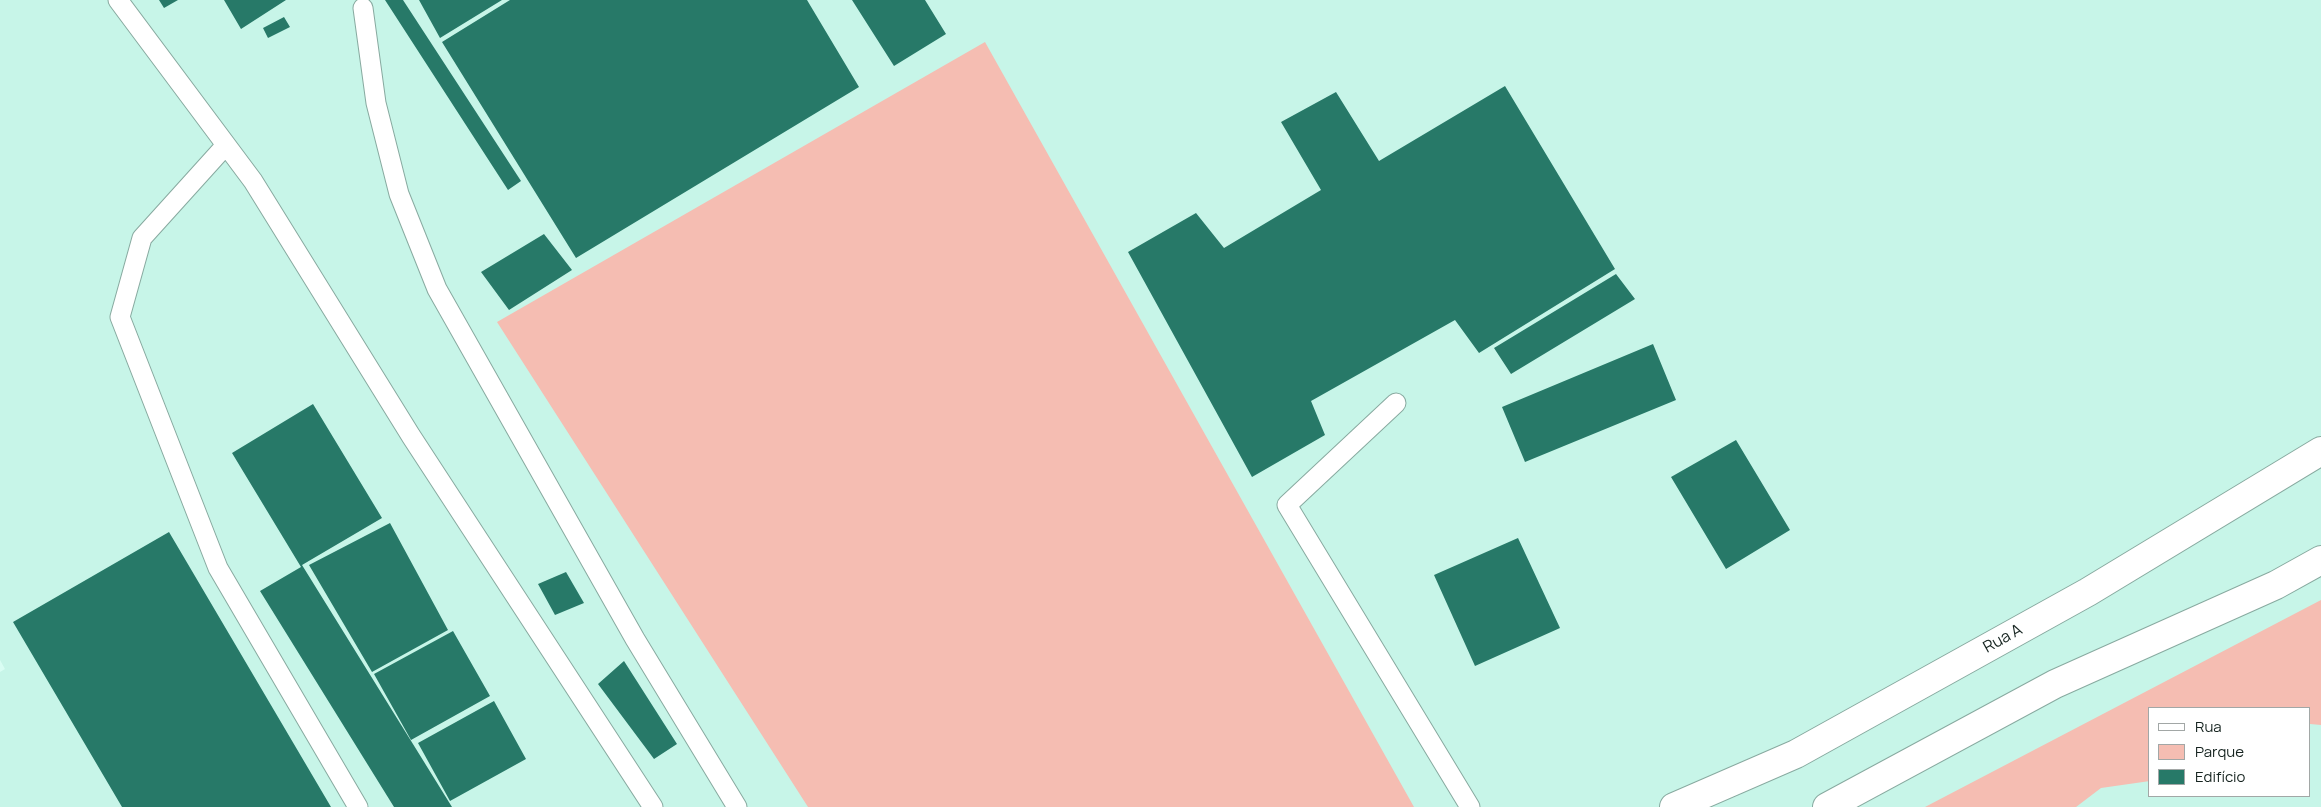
<!DOCTYPE html>
<html>
<head>
<meta charset="utf-8">
<style>
  body { margin:0 }
  #map { position:relative; width:2321px; height:807px; overflow:hidden; background:#d9fdf3; font-family:Manrope,sans-serif }
  canvas { display:block }
  .legend { position:absolute; left:2148px; top:707px; width:162px; height:90px; box-sizing:border-box; background:#fff; border:1px solid #a2a7a6; margin:0; padding:6px 9px; list-style:none; font-size:15px; color:#162420 }
  .legend li { display:flex; align-items:center; gap:10px; height:25px }
  .legend b { width:25px; border:1px solid #a2a7a6 }
</style>
</head>
<body>
<div id="map">
<canvas width="2321" height="807"></canvas>
<ul class="legend">
<li><b style="height:6px;background:#fff"></b>Rua</li>
<li><b style="height:14px;background:#f5bdb2"></b>Parque</li>
<li><b style="height:14px;background:#277968"></b>Edifício</li>
</ul>
</div>
<script>
const ctx = document.querySelector('canvas').getContext('2d');
ctx.lineJoin = 'round';
function paint(path, color) { ctx.fillStyle = color; ctx.fill(path, 'evenodd'); }
const shape = rows => new Path2D(rows.map(r => 'M' + r).join(''));
function strokePath(path, color, width, dash) { ctx.strokeStyle = color; ctx.lineWidth = width; ctx.lineCap = dash ? 'butt' : 'round'; ctx.setLineDash(dash || []); ctx.stroke(path); }
function label(font, color, halo, rows, align = 'center') {
  ctx.font = font + ' Manrope,sans-serif'; ctx.lineWidth = 4; ctx.setLineDash([]); ctx.textBaseline = 'middle'; ctx.strokeStyle = halo; ctx.fillStyle = color; for (const [text, x, y, turn = 0] of rows) {
    ctx.save(); ctx.translate(x, y); ctx.rotate((+turn || 0) * Math.PI / 180); ctx.textAlign = isNaN(turn) ? turn : align; if (halo) ctx.strokeText(text, 0, 0); ctx.fillText(text, 0, 0); ctx.restore();
  }
}
paint(shape([
  [0,0,2321,0,2321,807,0,807,0,672,5,669,0,660],
  [2150,708,2310,708,2310,796,2150,796]
]), '#c7f5e8');
paint(shape([
  [985,42,1414,807,808,807,497,322],
  [2321,600,2321,725,2310,724,2310,708,2150,708,2150,781,2101,788,2076,807,1925,807]
]), '#f5bdb2');
paint(shape([
  [159,0,178,0,164,8],
  [224,0,286,0,241,29],
  [385,0,403,0,521,181,508,190],
  [419,0,502,0,440,38],
  [510,0,807,0,859,87,576,258,442,42],
  [852,0,925,0,946,34,894,66],
  [284,17,290,27,268,38,263,28],
  [1505,86,1615,269,1479,353,1455,320,1311,401,1325,435,1252,477,1128,252,1196,213,1224,248,1321,190,1281,122,1336,92,1379,161],
  [544,234,572,270,509,310,481,272],
  [1616,274,1635,299,1511,374,1494,348],
  [1653,344,1676,400,1525,462,1502,407],
  [313,404,382,518,302,565,452,807,394,807,260,591,301,567,232,453],
  [1736,440,1790,530,1726,569,1671,477],
  [390,523,448,630,372,672,309,565],
  [169,532,331,807,122,807,13,622],
  [1518,538,1560,628,1475,666,1434,575],
  [566,572,584,603,555,615,538,584],
  [453,631,490,696,411,740,374,674],
  [624,661,677,744,654,759,598,684],
  [494,701,526,759,450,801,418,743]
]), '#277968');
const service = shape([
  [118,0,253,181,411,436,653,807],
  [363,8,376,103,399,194,437,289,635,639,737,807],
  [226,145,142,238,120,317,218,568,358,807],
  [1396,403,1287,505,1470,807]
]);
const minor = shape([
  [1674,807,1796,754,2088,592,2321,451],
  [1827,807,2055,684,2276,585,2321,560]
]);
strokePath(service, '#88aaa0', 21);
strokePath(minor, '#88aaa0', 30);
strokePath(service, '#fff', 19);
strokePath(minor, '#fff', 28);
label('16px', '#162420', '#fff', [
  ["Rua A",2003,639,-29]
]);
</script>
</body>
</html>
